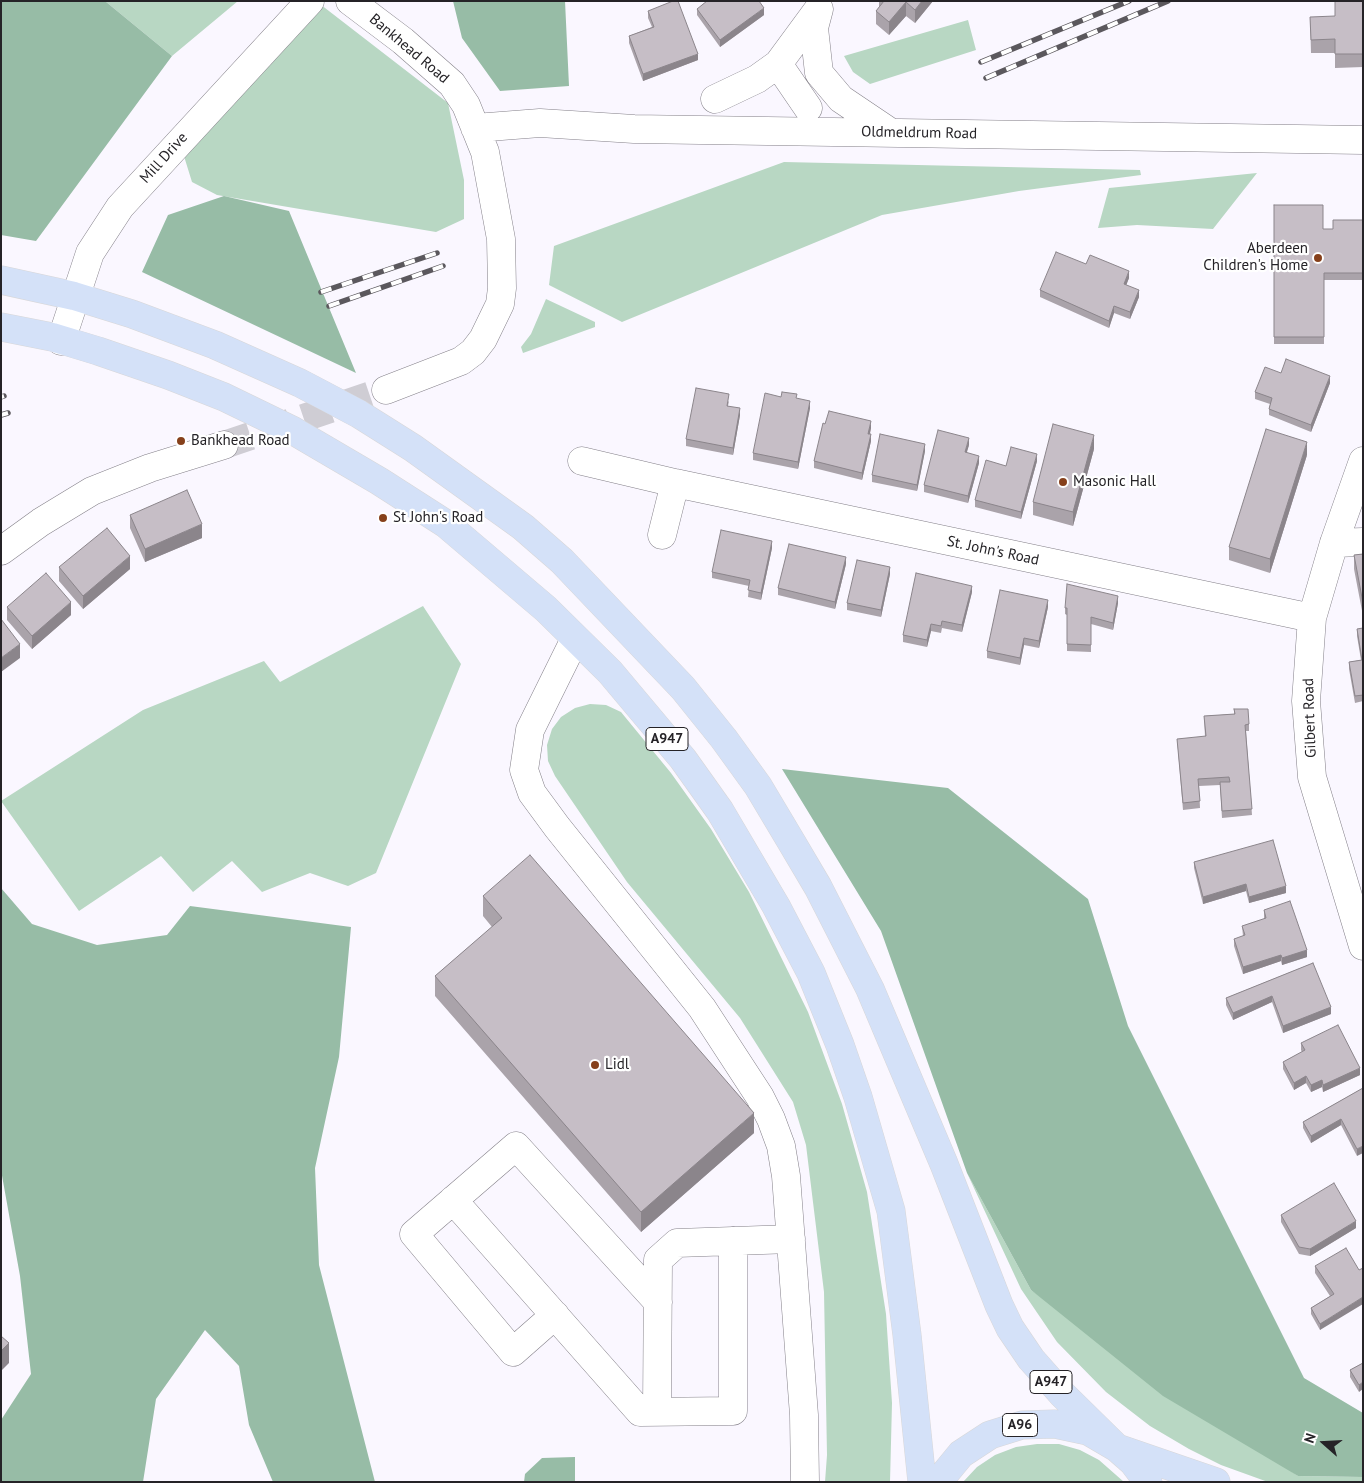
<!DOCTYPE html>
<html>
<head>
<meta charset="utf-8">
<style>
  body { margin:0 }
  #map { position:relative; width:1364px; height:1483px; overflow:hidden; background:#faf7ff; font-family:"PT Sans",sans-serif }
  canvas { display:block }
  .frame { position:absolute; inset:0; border:2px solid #252327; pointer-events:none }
  .north { position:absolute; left:1299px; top:1418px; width:50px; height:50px; -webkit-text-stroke:4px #fff; paint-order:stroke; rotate:289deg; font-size:14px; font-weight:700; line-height:20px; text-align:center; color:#252327 }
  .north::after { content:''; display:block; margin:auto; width:18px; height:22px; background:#252327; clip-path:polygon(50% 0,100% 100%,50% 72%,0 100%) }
</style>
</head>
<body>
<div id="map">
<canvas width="1364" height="1483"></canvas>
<div class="frame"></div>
<div class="north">N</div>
</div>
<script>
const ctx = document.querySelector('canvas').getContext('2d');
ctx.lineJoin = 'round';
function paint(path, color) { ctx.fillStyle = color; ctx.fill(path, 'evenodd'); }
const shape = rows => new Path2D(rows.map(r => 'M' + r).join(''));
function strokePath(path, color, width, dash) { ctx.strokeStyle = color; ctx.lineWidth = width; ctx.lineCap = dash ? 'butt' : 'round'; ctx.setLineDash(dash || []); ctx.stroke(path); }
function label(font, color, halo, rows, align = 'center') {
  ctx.font = font + ' "PT Sans",sans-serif'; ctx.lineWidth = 4.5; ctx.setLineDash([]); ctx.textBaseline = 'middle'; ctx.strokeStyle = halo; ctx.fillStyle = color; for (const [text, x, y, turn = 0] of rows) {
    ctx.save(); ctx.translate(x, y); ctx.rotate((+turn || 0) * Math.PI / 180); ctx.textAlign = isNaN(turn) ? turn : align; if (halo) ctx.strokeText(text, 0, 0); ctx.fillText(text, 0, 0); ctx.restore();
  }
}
paint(shape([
  [105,1,238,1,172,56],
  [316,1,448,103,464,180,464,219,436,232,217,195,192,182,183,153],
  [968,20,976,50,870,84,853,72,844,56],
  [784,162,1140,170,1141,175,1019,191,882,215,622,322,549,285,554,246],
  [1257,173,1213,229,1137,225,1098,228,1109,188],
  [546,299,595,322,595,327,523,353,521,347,531,334],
  [423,606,461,664,376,873,348,886,310,873,262,892,232,861,193,892,161,856,79,911,1,801,143,710,264,661,280,682],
  [590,704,606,705,621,712,671,773,711,829,749,892,808,1012,842,1104,867,1192,886,1314,892,1403,890,1482,825,1482,827,1455,824,1292,806,1145,793,1102,740,1018,627,882,555,776,548,761,547,745,552,729,561,717,575,708],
  [967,1173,1031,1290,1298,1476,1363,1477,1363,1482,1268,1482,1221,1465,1189,1449,1150,1426,1106,1392,1057,1342,1021,1289],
  [1037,1444,1059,1444,1080,1450,1099,1460,1124,1482,963,1482,977,1467,995,1455,1016,1447]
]), '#b8d7c3');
paint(shape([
  [1,1,105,1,172,56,36,241,1,235],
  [453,1,565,1,569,86,500,91,462,38],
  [224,196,289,211,356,373,142,272,168,215],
  [782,769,948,788,1088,899,1128,1026,1304,1378,1363,1413,1363,1477,1298,1476,1163,1396,1031,1290,967,1173,881,931],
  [1,888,32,924,97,945,167,935,190,906,351,927,339,1057,315,1168,319,1265,375,1482,273,1482,249,1425,239,1366,205,1330,156,1399,143,1482,1,1482,1,1420,31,1374,20,1276,1,1170],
  [575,1457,575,1482,524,1482,525,1474,542,1458]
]), '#97bca6');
strokePath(shape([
  [224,445,386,390]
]), '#cfcdd4', 28, [28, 14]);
const minor = shape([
  [350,1,403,41,452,84,466,105,485,152,501,239,502,288,500,304,483,339,473,352,461,361,386,390],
  [819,9,814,28,819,73,841,99,890,132],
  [778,64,808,108],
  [715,99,757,79,778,64,817,11],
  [475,128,540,123,634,129,1363,140],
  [61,341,90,253,120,207,310,1],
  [582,461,675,483,1312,618],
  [1363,461,1334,543,1312,618,1306,701,1312,777,1363,946],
  [662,535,675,483],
  [1334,543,1363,542],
  [1,551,41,522,92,491,150,468,224,445],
  [575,639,530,730,524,770,532,793,557,827,702,1008,760,1097,771,1119,781,1146,786,1176,804,1415,805,1482],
  [453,1200,640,1412,733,1411,733,1241],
  [555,1315,513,1352,414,1234,516,1146,658,1302],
  [657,1412,658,1260,677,1243,791,1239]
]);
const major = shape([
  [1,280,74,296,132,314,215,345,300,383,359,414,413,448,523,527,562,561,683,688,724,739,758,786,792,843,818,887,870,989,944,1164,999,1305,1010,1328,1031,1359,1062,1394,1117,1448,1216,1482],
  [1,327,52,337,98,351,168,375,224,397,292,430,379,481,446,524,546,609,610,672,683,759,720,811,776,906,811,973,840,1045,858,1097,891,1211,907,1335,922,1482],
  [938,1482,961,1454,990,1435,1022,1425,1055,1424,1088,1431,1117,1448,1133,1462,1148,1482]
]);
strokePath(minor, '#848089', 29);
strokePath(major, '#d8d7d8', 29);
strokePath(minor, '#fff', 28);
strokePath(major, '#d4e1f8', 28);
const rail = shape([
  [981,62,1129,1],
  [986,78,1168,1],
  [321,292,437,253],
  [329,306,443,266],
  [1,397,4,396],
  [1,415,8,413]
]);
strokePath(rail, '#5b585d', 5.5);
strokePath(rail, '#fff', 4, [11]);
paint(shape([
  [879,1,933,1,915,23,906,16,889,35,876,24,876,11,879,7],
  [1363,1,1363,67,1335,68,1335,53,1311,53,1310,17,1335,17],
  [697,9,764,15,720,47,697,15],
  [648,11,698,60,643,81,629,43,629,36,652,27,648,18],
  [1274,205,1323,229,1333,229,1363,220,1363,280,1324,280,1324,344,1274,344],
  [1086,264,1129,278,1126,285,1139,297,1130,319,1114,313,1109,328,1040,297,1040,290],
  [1281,373,1330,383,1311,432,1269,415,1269,409,1270,404,1255,399,1255,392],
  [781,397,797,399,810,408,798,469,753,460,753,453],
  [729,401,728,406,740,415,733,455,686,446,686,439],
  [825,424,871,428,870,434,871,441,862,480,814,468,814,461],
  [969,445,966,453,979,463,968,503,924,492,924,485],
  [1094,449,1073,526,1033,515,1033,502],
  [925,451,917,491,872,482,872,475],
  [1307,455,1270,573,1229,560,1229,547],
  [1037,461,1021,519,975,507,975,500,1006,466],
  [130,515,202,538,145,562,130,528],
  [772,548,761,600,748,597,749,586,712,578,712,572],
  [1363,554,1363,616,1354,569,1354,555],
  [846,564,835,609,778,595,778,588],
  [59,567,130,569,83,609,59,581],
  [890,574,881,617,847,610,847,603],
  [972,592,962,632,942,628,941,633,931,631,927,647,903,642,903,635],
  [1118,603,1113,630,1091,624,1091,652,1067,651,1067,615,1065,614,1065,608],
  [7,607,71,615,32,649,7,620],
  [1048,607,1039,648,1024,645,1020,665,987,658,987,651],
  [1363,628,1363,701,1355,703,1349,669,1349,662,1361,660,1357,636,1357,629],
  [1234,709,1249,724,1249,731,1246,731,1252,815,1222,818,1220,785,1199,786,1200,808,1183,810,1177,739,1205,737,1204,716,1234,714],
  [1194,862,1286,893,1249,903,1246,891,1203,904,1194,868],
  [483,896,754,1133,641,1232,435,996,435,976,492,927,483,916],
  [1264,910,1307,957,1282,965,1281,961,1243,974,1234,946,1234,939,1243,936,1242,926,1264,919],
  [1313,963,1331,1014,1283,1033,1272,1002,1233,1020,1226,1005,1226,998],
  [1301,1043,1360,1075,1323,1092,1322,1087,1311,1092,1306,1083,1294,1090,1283,1069,1283,1062,1302,1052,1301,1050],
  [1363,1088,1357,1156,1341,1125,1311,1143,1303,1128,1303,1122],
  [1281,1215,1356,1228,1310,1256,1299,1254,1281,1222],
  [1315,1266,1359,1270,1320,1330,1311,1314,1311,1308,1330,1296,1315,1273],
  [1363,1363,1359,1392,1350,1377,1350,1370]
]), '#aaa3aa');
paint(shape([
  [922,1,933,1,915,23,915,10],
  [906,2,906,16,889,35,889,22],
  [764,8,764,15,720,47,720,40],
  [698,54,698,60,643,81,643,74],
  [1129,271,1129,278,1124,291,1124,284],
  [1139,290,1139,297,1130,319,1130,312],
  [1114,306,1114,313,1109,328,1109,321],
  [1330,376,1330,383,1311,432,1311,425],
  [810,401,810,408,798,469,798,462],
  [740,408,740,415,733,455,733,448],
  [871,421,871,428,868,441,868,434],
  [871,434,871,441,862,480,862,473],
  [1094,435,1094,449,1073,526,1073,512],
  [969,438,969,445,965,459,965,452],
  [1307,442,1307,455,1270,573,1270,559],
  [925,444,925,451,917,491,917,485],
  [1037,454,1037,461,1021,519,1021,512],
  [979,456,979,463,968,503,968,496],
  [202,524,202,538,145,562,145,549],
  [772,541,772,548,761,600,761,593],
  [130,556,130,569,83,609,83,596],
  [846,557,846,564,835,609,835,602],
  [890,567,890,574,881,617,881,610],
  [972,586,972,592,962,632,962,625],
  [1118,596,1118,603,1113,630,1113,623],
  [1048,600,1048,607,1039,648,1039,641],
  [71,602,71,615,32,649,32,636],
  [931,624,931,631,927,647,927,640],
  [1024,638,1024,645,1020,665,1020,658],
  [20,644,20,658,1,672,1,658],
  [1246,884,1246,891,1203,904,1203,897],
  [1286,886,1286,893,1249,903,1249,897],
  [1307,950,1307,957,1282,965,1282,958],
  [1281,955,1281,961,1243,974,1243,967],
  [1272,996,1272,1002,1233,1020,1233,1013],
  [1331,1007,1331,1014,1283,1033,1283,1026],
  [1360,1068,1360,1075,1323,1092,1323,1085],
  [1306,1076,1306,1083,1294,1090,1294,1083],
  [1322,1080,1322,1087,1311,1092,1311,1085],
  [754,1113,754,1133,641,1232,641,1212],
  [1341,1119,1341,1125,1311,1143,1311,1136],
  [1363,1146,1363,1153,1357,1156,1357,1149],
  [1356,1221,1356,1228,1310,1256,1310,1249],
  [1363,1297,1363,1304,1320,1330,1320,1324],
  [9,1343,9,1363,1,1371,1,1351],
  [1363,1382,1363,1389,1359,1392,1359,1385]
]), '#8b858b');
const building = shape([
  [673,1,678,1,698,54,643,74,629,36,654,27,648,11,673,1],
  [707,1,759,1,764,8,720,40,697,9,707,1],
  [884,1,922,1,915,10,906,2,889,22,876,11,884,1],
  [1335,1,1363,1,1363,54,1335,54,1335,39,1311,40,1310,17,1335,16,1335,1],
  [1274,205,1323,205,1323,229,1333,229,1333,220,1363,220,1363,273,1324,273,1324,337,1274,337,1274,205],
  [1056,252,1086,264,1090,255,1129,271,1124,284,1139,290,1130,312,1114,306,1109,321,1040,290,1056,252],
  [1286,359,1330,376,1311,425,1269,409,1272,398,1255,392,1265,367,1281,373,1286,359],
  [696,388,729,394,727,406,740,408,733,448,686,439,696,388],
  [782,392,797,394,796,398,810,401,798,462,753,453,765,393,781,397,782,392],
  [829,411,871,421,868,434,871,434,862,473,814,461,823,423,825,424,829,411],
  [1053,424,1094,435,1073,512,1033,502,1053,424],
  [1266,429,1307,442,1270,559,1229,547,1266,429],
  [938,430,969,438,965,452,979,456,968,496,924,485,938,430],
  [880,434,925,444,917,485,872,475,880,434],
  [1011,447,1037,454,1021,512,975,500,986,460,1006,466,1011,447],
  [187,490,202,524,145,549,130,515,187,490],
  [107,528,130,556,83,596,59,567,107,528],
  [721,530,772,541,761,593,748,590,750,580,712,572,721,530],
  [789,544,846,557,835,602,778,588,789,544],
  [1363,554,1363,603,1354,555,1363,554],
  [857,560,890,567,881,610,847,603,857,560],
  [46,573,71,602,32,636,7,607,46,573],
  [916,573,972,586,962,625,942,621,941,626,931,624,927,640,903,635,916,573],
  [1067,584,1118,596,1113,623,1091,617,1091,645,1067,644,1067,608,1065,608,1067,584],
  [1000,590,1048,600,1039,641,1024,638,1020,658,987,651,1000,590],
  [1,619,20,644,1,658,1,619],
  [1363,628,1363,695,1355,696,1349,662,1362,660,1357,629,1363,628],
  [1234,709,1248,709,1249,724,1245,725,1252,809,1222,811,1220,782,1230,782,1229,777,1198,779,1200,801,1183,803,1177,739,1206,736,1204,716,1235,714,1234,709],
  [1273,840,1286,886,1249,897,1246,884,1203,897,1194,862,1273,840],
  [530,855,754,1113,641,1212,435,976,502,918,483,896,530,855],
  [1290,901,1307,950,1282,958,1281,955,1243,967,1234,939,1245,935,1242,926,1266,918,1264,910,1290,901],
  [1313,963,1331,1007,1283,1026,1272,996,1233,1013,1226,998,1313,963],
  [1338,1025,1360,1068,1323,1085,1322,1080,1311,1085,1306,1076,1294,1083,1283,1062,1305,1050,1301,1043,1338,1025],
  [1363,1088,1363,1146,1357,1149,1341,1119,1311,1136,1303,1122,1363,1088],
  [1334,1183,1356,1221,1310,1249,1299,1247,1281,1215,1334,1183],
  [1346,1248,1359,1270,1363,1268,1363,1297,1320,1324,1311,1308,1334,1294,1315,1266,1346,1248],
  [1,1336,9,1343,1,1351,1,1336],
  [1363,1363,1363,1382,1359,1385,1350,1370,1363,1363]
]);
paint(building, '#c6bec6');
strokePath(building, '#8b858b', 1);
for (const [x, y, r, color] of [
  [1318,258,5,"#86401b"],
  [181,441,5,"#86401b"],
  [1063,482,5,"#86401b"],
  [383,518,5,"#86401b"],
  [595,1065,5,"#86401b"]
]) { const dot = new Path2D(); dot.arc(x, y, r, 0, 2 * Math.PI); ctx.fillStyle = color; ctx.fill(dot); strokePath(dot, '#fff', 2); }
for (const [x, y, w] of [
  [667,739,42],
  [1051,1382,42],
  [1020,1425,35]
]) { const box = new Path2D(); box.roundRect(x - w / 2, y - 11.5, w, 23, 4); ctx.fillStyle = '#fff'; ctx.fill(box); strokePath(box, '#252327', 1); }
label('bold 14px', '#252327', null, [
  ["A947",667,739],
  ["A947",1051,1382],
  ["A96",1020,1425]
]);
label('15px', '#252327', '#fff', [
  ["Bankhead Road",409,49,40],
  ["Oldmeldrum Road",919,133,1],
  ["Mill Drive",164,158,-48],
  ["St. John's Road",993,551,12],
  ["Gilbert Road",1310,718,-92]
]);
label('15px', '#252327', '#fff', [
  ["Aberdeen",1308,249,"right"],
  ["Children's Home",1308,266,"right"],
  ["Bankhead Road",191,441],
  ["Masonic Hall",1073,482],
  ["St John's Road",393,518],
  ["Lidl",605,1065]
], 'left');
</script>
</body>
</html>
